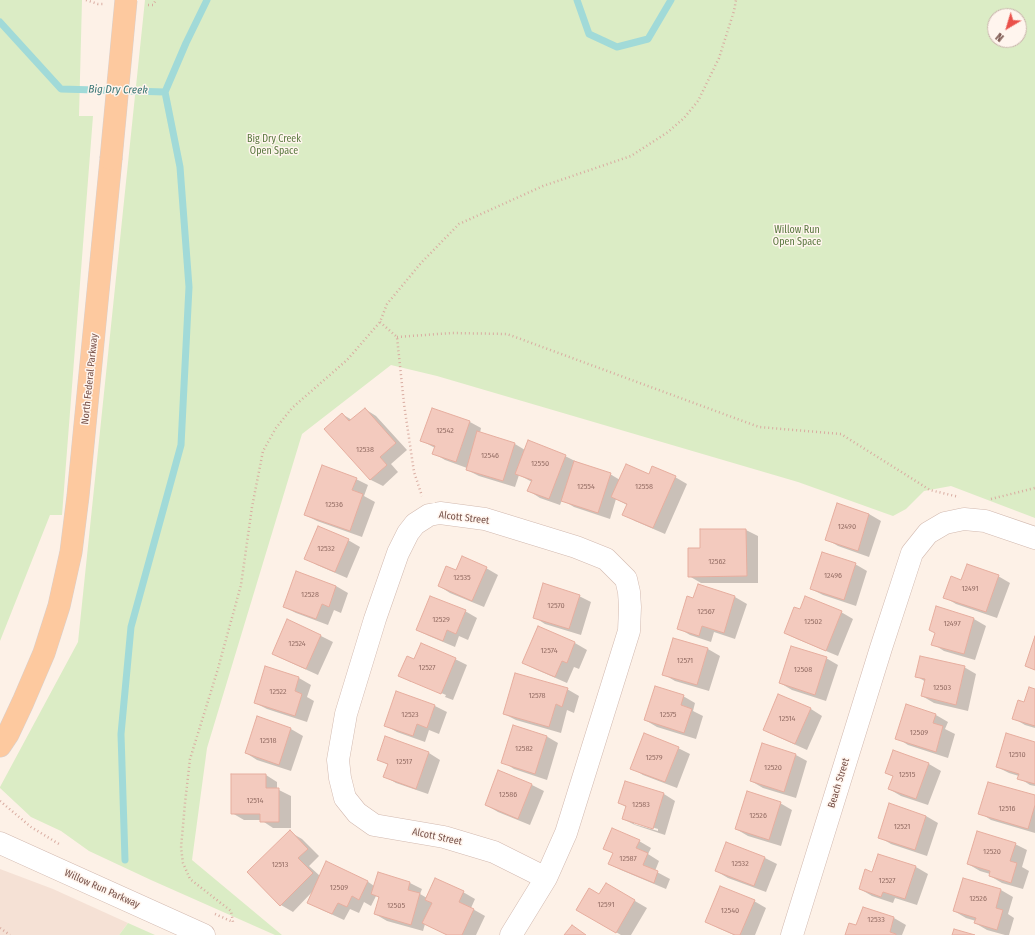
<!DOCTYPE html>
<html>
<head>
<meta charset="utf-8">
<style>
  body { margin:0 }
  #map { position:relative; width:1035px; height:935px; overflow:hidden; background:#fdf1e7; font-family:"Fira Sans Condensed",sans-serif }
  canvas { display:block }
  .north { position:absolute; left:987px; top:8px; width:40px; height:40px; box-sizing:border-box; background:#fff5ee; border:1px solid #c9b4ac; border-radius:50%; rotate:218deg; font-size:11px; font-weight:700; line-height:16px; text-align:center; color:#78524a }
  .north::after { content:''; display:block; margin:auto; width:14px; height:18px; background:#ea514a; clip-path:polygon(50% 0,100% 100%,50% 72%,0 100%) }
</style>
</head>
<body>
<div id="map">
<canvas width="1035" height="935"></canvas>
<div class="north">N</div>
</div>
<script>
const ctx = document.querySelector('canvas').getContext('2d');
ctx.lineJoin = 'round';
function paint(path, color) { ctx.fillStyle = color; ctx.fill(path, 'evenodd'); }
const shape = rows => new Path2D(rows.map(r => 'M' + r).join(''));
function strokePath(path, color, width, dash) { ctx.strokeStyle = color; ctx.lineWidth = width; ctx.lineCap = dash ? 'butt' : 'round'; ctx.setLineDash(dash || []); ctx.stroke(path); }
function label(font, color, halo, rows, align = 'center') {
  ctx.font = font + ' "Fira Sans Condensed",sans-serif'; ctx.lineWidth = 3; ctx.setLineDash([]); ctx.textBaseline = 'middle'; ctx.strokeStyle = halo; ctx.fillStyle = color; for (const [text, x, y, turn = 0] of rows) {
    ctx.save(); ctx.translate(x, y); ctx.rotate((+turn || 0) * Math.PI / 180); ctx.textAlign = isNaN(turn) ? turn : align; if (halo) ctx.strokeText(text, 0, 0); ctx.fillText(text, 0, 0); ctx.restore();
  }
}
paint(shape([
  [0,869,53,889,128,923,119,935,0,935]
]), '#f5e1d5');
paint(shape([
  [0,0,82,0,79,116,93,116,62,515,50,515,0,641],
  [145,0,1035,0,1035,518,951,486,924,491,906,509,893,516,798,482,437,376,391,365,302,434,207,748,192,860,282,935,275,935,151,880,89,851,61,831,31,817,0,788,0,787,78,642],
  [995,16,1019,16,1019,40,995,40],
  [128,923,155,935,119,935]
]), '#dbecc5');
paint(shape([
  [365,409,376,416,407,450,391,464,398,472,383,486,371,480,325,429,342,414,352,420],
  [470,422,481,428,480,433,515,444,525,450,565,456,577,462,610,474,620,480,650,475,675,477,687,484,665,534,635,521,623,514,627,505,616,499,610,519,574,507,562,500,560,505,540,498,529,491,532,482,519,475,515,487,479,476,467,470,467,468,445,460,433,453,435,448,422,441],
  [356,479,368,485,364,496,375,502,362,537,317,521,305,515],
  [837,504,869,514,881,521,869,557,838,546,826,539],
  [746,530,758,536,758,583,701,583,689,576,701,549],
  [348,540,360,547,347,578,317,565,305,558],
  [462,557,486,568,498,575,484,607,450,593,439,586,456,571],
  [855,564,867,571,856,606,823,595,811,589],
  [296,572,336,586,348,593,341,613,334,610,328,625,296,613,284,607],
  [998,576,1010,583,997,618,956,604,944,597,962,581],
  [698,586,735,597,747,604,735,639,714,632,711,642,690,635,678,628,694,599],
  [579,596,591,602,581,635,545,624,534,617],
  [937,608,974,619,986,626,975,660,944,651,933,644,936,633],
  [465,611,477,618,468,640,459,636,455,647,429,636,417,630],
  [841,612,853,619,838,656,797,639,785,633],
  [288,621,321,636,333,642,318,675,285,660,273,654],
  [538,627,575,643,587,650,579,669,574,667,567,683,535,669,523,663],
  [674,639,708,649,720,656,709,691,675,681,663,674],
  [826,658,838,665,826,701,792,690,780,683],
  [455,659,467,665,453,700,445,697,446,695,411,680,411,682,400,676,415,660],
  [266,667,299,678,311,685,307,697,314,701,307,722,267,709,255,703],
  [964,667,976,674,968,711,934,703,922,696,926,682,916,676],
  [567,689,579,696,574,713,567,710,561,733,516,720,504,714],
  [1035,690,1035,728,1025,725,1013,718],
  [397,693,435,706,447,712,439,734,429,730,425,742,397,732,386,726],
  [779,695,811,709,822,716,807,750,776,736,764,730],
  [683,696,695,703,693,711,703,716,696,739,657,727,645,720],
  [907,706,936,715,948,722,945,729,955,734,948,758,908,745,897,738],
  [257,718,291,729,303,736,291,771,257,760,246,753],
  [546,736,558,743,547,780,514,769,503,762],
  [1035,743,1035,786,1030,785,1019,778,1019,776,1009,773,997,767],
  [678,748,690,754,677,788,643,775,632,768],
  [894,751,929,764,941,771,928,805,901,796,889,789,894,777,886,773],
  [429,753,440,760,428,794,396,783,384,776,388,765,378,759],
  [796,755,807,761,796,798,763,788,751,781],
  [499,772,532,785,544,791,530,825,498,812,486,805],
  [266,775,277,782,277,789,291,796,291,828,273,828,261,820,244,820,232,813],
  [664,794,675,801,665,835,635,825,623,819,626,807,619,803],
  [634,822,658,829,658,831,634,824],
  [1035,796,1035,833,991,820,980,813],
  [780,803,792,810,781,846,748,836,736,829],
  [889,805,926,816,938,823,927,856,891,844,879,837],
  [290,832,302,839,319,856,309,866,320,876,367,881,374,886,410,883,422,889,420,894,427,898,463,892,475,899,471,908,485,916,476,935,447,935,425,924,423,931,387,921,375,914,380,898,376,896,371,906,364,902,359,913,350,909,344,920,320,909,308,902,313,891,293,912,281,905],
  [639,841,651,848,648,854,659,861,655,871,670,879,666,889,621,870,609,864,614,853],
  [727,843,765,858,777,864,766,892,728,878,716,871],
  [1015,844,1027,850,1022,867,1029,871,1023,889,1002,883,990,876,990,874,980,871,968,864],
  [879,855,916,867,928,874,917,905,895,898,893,903,872,896,860,889,873,873],
  [964,879,1001,890,1013,897,1008,914,1014,918,1009,935,1005,935,987,930,975,923,976,921,966,918,954,911],
  [606,884,647,908,631,935,621,935,578,910,599,896],
  [754,901,766,908,755,935,734,935,718,928,706,921],
  [863,908,894,918,906,925,902,935,846,935,857,926]
]), '#0003');
strokePath(shape([
  [577,0,589,34,617,47,648,39,671,0],
  [0,22,61,89,165,92,186,43,207,0],
  [125,860,121,734,131,627,181,445,189,287,180,167,165,92]
]), '#a1dad8', 7);
const building = shape([
  [365,408,396,443,380,457,387,465,370,480,324,429,342,413,349,421,365,408],
  [432,408,470,421,456,462,432,454,435,446,420,441,432,408],
  [477,431,515,443,503,481,466,470,477,431],
  [528,440,566,455,549,499,527,491,532,480,515,474,528,440],
  [574,461,611,473,598,513,561,501,574,461],
  [626,464,649,474,652,466,676,476,653,528,622,515,627,504,611,497,626,464],
  [322,465,357,478,352,490,363,494,350,531,304,515,322,465],
  [837,503,869,514,858,551,825,540,837,503],
  [318,526,349,539,335,572,304,559,318,526],
  [700,529,746,529,747,576,688,577,688,548,700,548,700,529],
  [822,552,856,563,844,600,810,589,822,552],
  [462,556,487,567,472,601,438,586,446,566,456,570,462,556],
  [967,564,999,575,986,612,943,598,951,576,961,580,967,564],
  [296,571,336,586,329,607,322,604,316,619,283,607,296,571],
  [543,583,580,595,569,629,533,618,543,583],
  [698,584,735,596,724,633,702,626,699,636,677,629,687,596,693,598,698,584],
  [430,596,466,610,456,634,447,630,443,641,416,630,430,596],
  [805,596,842,611,826,651,784,633,794,607,800,609,805,596],
  [936,606,974,618,964,654,931,645,935,633,929,630,936,606],
  [287,619,321,635,306,669,272,654,287,619],
  [538,626,575,642,567,663,562,661,555,677,522,663,538,626],
  [1035,636,1035,670,1025,666,1035,636],
  [673,638,708,648,697,685,662,675,673,638],
  [421,643,456,658,441,694,398,676,407,656,414,659,421,643],
  [791,646,827,657,815,695,779,683,791,646],
  [920,656,965,666,956,705,921,696,925,679,915,677,920,656],
  [265,666,299,677,295,691,302,694,295,716,254,703,265,666],
  [515,673,568,688,562,707,556,704,549,727,503,714,515,673],
  [655,686,684,695,681,705,692,709,684,733,644,720,655,686],
  [1029,687,1035,689,1035,726,1012,719,1018,700,1024,702,1029,687],
  [396,691,435,705,427,728,417,724,413,736,384,726,396,691],
  [778,694,811,708,795,744,763,730,778,694],
  [906,704,936,714,933,723,943,726,936,752,895,739,906,704],
  [257,716,291,728,279,765,245,753,257,716],
  [513,725,547,736,535,774,501,763,513,725],
  [644,733,679,747,665,782,630,769,644,733],
  [1006,733,1035,742,1035,784,1017,779,1019,774,996,767,1006,733],
  [385,736,429,752,416,789,383,777,388,764,377,760,385,736],
  [762,743,796,754,784,792,750,781,762,743],
  [893,750,929,763,916,799,888,789,893,776,885,773,893,750],
  [498,770,532,784,518,819,485,805,498,770],
  [231,774,266,774,266,788,279,788,279,822,260,822,260,814,231,814,231,774],
  [625,781,664,793,653,829,622,819,626,806,618,803,625,781],
  [988,782,1035,795,1035,805,1028,829,978,814,988,782],
  [747,791,781,802,769,840,735,829,747,791],
  [889,803,926,816,915,850,878,838,889,803],
  [612,828,640,840,636,848,648,853,643,865,658,871,654,883,608,864,613,853,603,849,612,828],
  [290,830,308,849,298,858,313,873,280,906,247,872,290,830],
  [977,831,1016,843,1010,861,1017,863,1011,883,989,876,990,871,967,864,977,831],
  [726,842,765,857,754,886,715,871,726,842],
  [878,854,916,866,905,899,883,892,881,897,859,889,865,869,872,872,878,854],
  [326,861,368,881,359,900,352,896,347,907,338,903,332,914,307,903,326,861],
  [378,872,410,882,408,890,420,893,411,925,374,914,379,897,371,894,378,872],
  [435,878,464,891,459,902,474,909,462,935,447,935,422,923,432,903,425,900,435,878],
  [963,878,1001,889,996,908,1003,910,997,930,974,923,976,918,953,911,963,878],
  [606,883,635,900,616,933,576,910,589,888,599,894,606,883],
  [720,886,755,900,740,935,735,935,705,922,720,886],
  [863,907,894,917,890,932,896,934,896,935,845,935,849,923,856,925,863,907],
  [572,925,586,935,564,935,572,925],
  [954,929,975,935,952,935,954,929]
]);
paint(building, '#f3cabe');
strokePath(building, '#e6ad9e', 1);
const minor = shape([
  [440,513,485,519,576,547,606,559,626,579,629,592,630,607,629,631,566,833,546,878,494,852,444,837,374,825,357,813,345,798,340,778,338,760,346,714,375,619,398,553,408,533,415,524,429,515,440,513],
  [0,843,204,935],
  [511,935,546,878],
  [792,935,881,648,912,553,928,533,945,523,964,519,985,521,1035,538]
]);
const major = shape([
  [0,746,8,734,23,702,44,653,59,606,71,552,78,496,111,159]
]);
strokePath(minor, '#d2b9af', 23);
strokePath(major, '#d9cfcc', 23);
strokePath(shape([
  [86,0,98,4,103,4],
  [148,5,153,5,156,0],
  [380,322,397,337,404,404,414,472,422,496],
  [397,337,452,333,507,334,759,427,841,434,930,490,959,497],
  [991,499,1035,488],
  [0,801,31,827,59,844],
  [215,914,233,922,231,911,190,879,183,863,181,848,185,803,190,759,217,672,241,585,252,507,263,451,276,428,292,408,347,360,380,322,387,304,421,263,459,224,543,186,631,156,668,132,684,118,698,101,719,58,734,11,736,0],
  [0,928,10,935]
]), '#d9aca1', 2.5, [1, 3]);
strokePath(minor, '#fff', 22);
strokePath(major, '#fdc99f', 22);
const majorBridge = shape([
  [111,159,126,0]
]);
strokePath(majorBridge, '#d9cfcc', 23, []);
strokePath(majorBridge, '#fdc99f', 22);
label('8px', '#977067', null, [
  ["12542",445,431],
  ["12538",365,450],
  ["12546",490,456],
  ["12550",540,464],
  ["12554",586,487],
  ["12558",644,487],
  ["12536",334,505],
  ["12490",847,527],
  ["12532",326,549],
  ["12562",717,562],
  ["12496",833,576],
  ["12535",462,578],
  ["12491",970,589],
  ["12528",310,595],
  ["12570",556,606],
  ["12567",706,612],
  ["12529",441,620],
  ["12502",813,622],
  ["12497",952,624],
  ["12524",297,644],
  ["12574",549,651],
  ["12571",685,661],
  ["12527",427,668],
  ["12508",803,670],
  ["12503",942,688],
  ["12522",278,692],
  ["12578",537,696],
  ["12523",410,715],
  ["12575",668,715],
  ["12514",787,719],
  ["12509",919,733],
  ["12518",268,741],
  ["12582",524,749],
  ["12510",1017,755],
  ["12579",654,758],
  ["12517",404,762],
  ["12520",773,768],
  ["12515",907,775],
  ["12586",508,795],
  ["12514",255,801],
  ["12583",641,805],
  ["12516",1007,809],
  ["12526",758,816],
  ["12521",902,827],
  ["12520",992,852],
  ["12587",628,859],
  ["12532",740,864],
  ["12513",280,865],
  ["12527",887,881],
  ["12509",339,888],
  ["12526",978,899],
  ["12591",606,905],
  ["12505",396,906],
  ["12540",730,911],
  ["12533",876,920]
]);
label('10px', '#5a783f', '#fff5ee', [
  ["Big Dry Creek",274,139],
  ["Open Space",274,151],
  ["Willow Run",797,230],
  ["Open Space",797,242]
]);
label('10px', '#78524a', '#fff5ee', [
  ["North Federal Parkway",90,379,-84],
  ["Alcott Street",464,518,7],
  ["Beach Street",839,783,-73],
  ["Alcott Street",437,837,12],
  ["Willow Run Parkway",102,889,24]
]);
label('italic 11px', '#3a7675', '#fff5ee', [
  ["Big Dry Creek",118,90,1]
]);
</script>
</body>
</html>
